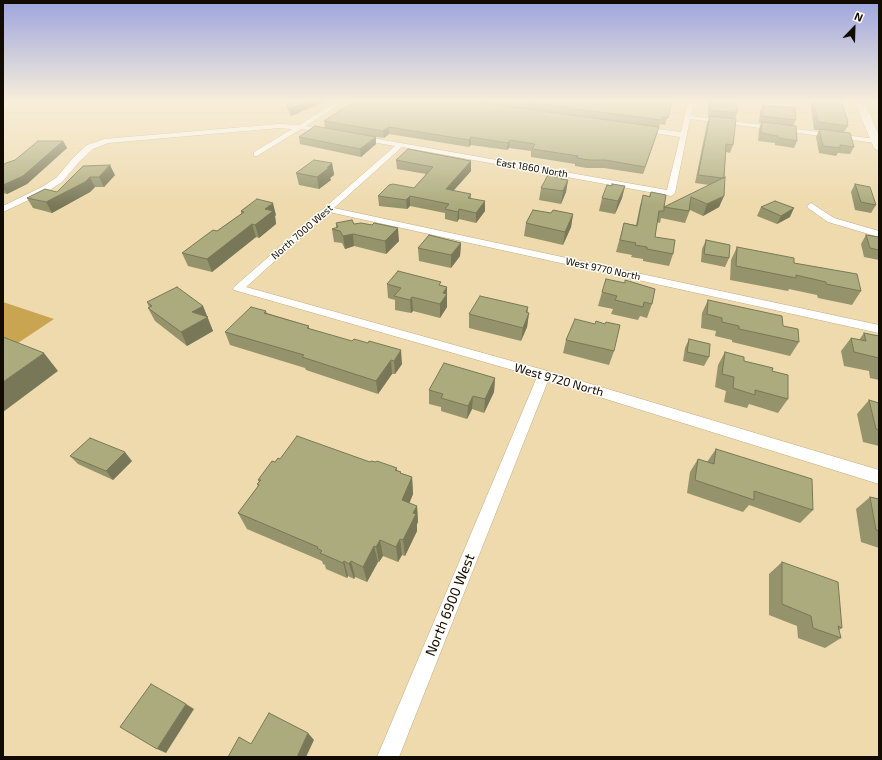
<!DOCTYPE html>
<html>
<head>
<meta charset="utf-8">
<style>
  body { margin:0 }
  #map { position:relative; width:882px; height:760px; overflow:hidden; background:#eedaad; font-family:"Exo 2",sans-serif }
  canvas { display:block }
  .frame { position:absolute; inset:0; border:4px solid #120b00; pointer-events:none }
  .north { position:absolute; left:834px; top:8px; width:40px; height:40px; -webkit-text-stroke:3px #fffdf8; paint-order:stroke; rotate:23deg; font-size:11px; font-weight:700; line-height:16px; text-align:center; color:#120b00 }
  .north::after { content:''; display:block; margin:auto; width:14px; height:18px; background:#120b00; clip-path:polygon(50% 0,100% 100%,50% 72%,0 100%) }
</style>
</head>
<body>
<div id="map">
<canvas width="882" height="760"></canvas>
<div class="frame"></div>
<div class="north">N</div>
</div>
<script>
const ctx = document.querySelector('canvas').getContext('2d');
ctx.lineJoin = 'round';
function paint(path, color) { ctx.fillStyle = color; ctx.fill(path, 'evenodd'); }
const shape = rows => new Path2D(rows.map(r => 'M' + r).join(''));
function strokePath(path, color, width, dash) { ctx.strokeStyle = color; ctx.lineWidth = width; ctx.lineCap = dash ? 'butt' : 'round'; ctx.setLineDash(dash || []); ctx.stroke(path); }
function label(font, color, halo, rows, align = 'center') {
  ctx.font = font + ' "Exo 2",sans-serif'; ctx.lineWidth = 3; ctx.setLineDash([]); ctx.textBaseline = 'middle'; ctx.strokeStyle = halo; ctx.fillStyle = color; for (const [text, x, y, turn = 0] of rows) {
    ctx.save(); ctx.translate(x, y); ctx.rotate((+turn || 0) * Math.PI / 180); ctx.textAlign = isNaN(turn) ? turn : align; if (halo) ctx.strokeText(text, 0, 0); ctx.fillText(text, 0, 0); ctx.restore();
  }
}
paint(shape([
  [3,302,54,319,3,353]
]), '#caa551');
const street = shape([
  [339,100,346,100,306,126,329,131,329,133,301,129,257,156,254,156,254,152,292,129,279,128,108,143,93,149,80,161,62,182,48,191,3,212,3,206,42,187,56,178,74,157,87,145,104,139,279,124,299,125,339,100],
  [688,100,694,100,691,116,876,139,879,139,879,142,876,143,690,119,675,193,671,196,402,147,334,208,879,325,879,333,329,212,246,287,544,370,879,470,879,484,548,381,399,757,377,757,537,377,234,290,233,288,395,146,355,139,355,135,667,190,680,137,641,131,638,129,641,127,681,132,688,100],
  [811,203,834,218,879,231,879,237,828,222,808,208,807,206,811,203]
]);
const secondary = shape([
  [854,100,864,100,879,136,879,151,874,148,854,100]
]);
strokePath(street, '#c0ac81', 1);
strokePath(secondary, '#c0ac81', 1);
paint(street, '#fff');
paint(secondary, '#fff');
paint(shape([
  [289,100,329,100,291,116,287,108,286,101],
  [356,100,673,100,665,125,660,124,659,127,643,174,604,168,587,168,575,166,575,164,531,157,531,151,509,148,507,150,471,145,469,147,389,134,384,138,376,137,376,144,361,157,300,144,299,137,325,128,324,121],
  [709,100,730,100,730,103,737,113,735,119,733,145,730,153,726,152,724,178,724,196,719,207,703,216,690,210,685,223,661,218,660,223,657,222,655,237,673,254,669,266,643,261,643,259,631,257,632,255,616,252,624,223,636,225,640,206,643,195,649,196,651,192,664,207,709,185,695,183,707,123,709,117,708,117,708,104],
  [810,100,841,100,848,122,847,124,848,126,844,132,854,147,850,154,838,153,836,156,819,153,816,137,819,130,814,130],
  [763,105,796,120,793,126,797,141,794,148,775,145,775,143,758,141,759,129,761,123,759,123,760,111],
  [63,141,67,148,27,184,7,194,3,193,3,165],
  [396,160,471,161,471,171,453,191,471,194,471,199,485,201,485,211,476,223,459,219,457,222,445,219,445,213,410,206,407,209,379,206,378,196,414,188,426,174,397,169],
  [332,163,334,175,330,178,331,180,319,189,299,185,296,173],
  [83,166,115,175,104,187,95,187,90,192,52,213,33,208,27,198,57,192],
  [562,179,568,180,566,192,561,204,539,200,541,188],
  [855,184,876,205,871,213,855,210,851,192],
  [612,186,625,186,622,198,615,214,599,211,602,198],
  [761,207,790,217,777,224,757,216],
  [241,211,276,215,275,216,276,224,259,238,256,237,212,272,188,266,182,253,217,231,241,214],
  [573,214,571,227,563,245,524,236,526,223],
  [336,223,354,224,399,241,386,254,354,246,345,249,342,243,334,242,332,229,336,228],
  [866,235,879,237,879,260,864,257,861,244],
  [706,240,729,258,725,267,701,262,702,249],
  [461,243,460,256,451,268,419,261,418,248],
  [737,247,794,263,861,291,852,305,818,298,817,295,789,289,788,291,730,280,731,260],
  [387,284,441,285,447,287,447,307,440,318,413,311,411,313,395,310,395,300,388,298],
  [602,292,652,304,647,318,640,316,638,320,611,314,613,309,598,306],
  [708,300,783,326,799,342,790,356,732,342,732,340,715,336,716,331,701,328,702,313],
  [147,302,203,306,213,331,187,346,155,321,148,308,149,307],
  [266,311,267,313,309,326,309,329,402,364,395,374,392,374,378,394,306,370,305,368,230,345,225,332],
  [527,313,529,313,527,327,521,341,469,328,469,314],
  [595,324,605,324,614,351,609,365,563,353,566,340],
  [864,333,879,336,879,380,870,378,869,371,844,366,841,351,851,338,859,340],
  [689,339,709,357,704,366,683,361,685,348],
  [725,352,744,361,772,371,788,399,778,413,749,404,747,408,724,402,726,391,715,387,718,365],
  [495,378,494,392,484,413,472,409,467,419,441,411,441,407,429,404,429,390],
  [869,400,879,403,879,446,863,442,857,414],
  [716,449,813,510,800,523,749,505,743,512,687,493,690,472,698,459,707,462],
  [70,456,132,461,113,480,78,464],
  [280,459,376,462,397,468,397,470,401,472,401,473,412,477,413,494,409,503,417,506,418,522,417,524,417,531,405,556,402,555,398,562,383,556,379,562,378,562,367,582,355,577,354,579,348,576,347,578,326,569,325,565,323,564,322,561,247,529,238,513,258,486,257,484,259,482,258,480,275,462],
  [870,497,879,499,879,548,861,542,856,509],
  [782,562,842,628,839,630,841,638,825,648,798,638,797,626,769,615,769,574]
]), '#94936c');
paint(shape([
  [312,100,329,100,291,116,289,109],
  [389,127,389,134,384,138,383,131],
  [659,127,657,134,643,174,645,167],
  [376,137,376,144,361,157,360,149],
  [471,137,471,145,469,147,469,140],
  [510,140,509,148,507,150,508,143],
  [63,141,67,148,27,184,7,194,3,188,3,185],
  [471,161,471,171,446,199,446,189],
  [332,163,334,175,330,178,331,180,319,189,317,177,327,168],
  [110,165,115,175,104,187,99,177],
  [90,177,95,187,90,192,52,213,46,202],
  [568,180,566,192,561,204,563,191],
  [625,186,622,198,615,214,618,201],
  [410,196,410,206,407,209,406,200],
  [724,196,719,207,703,216,707,204],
  [485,201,485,211,476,223,476,213],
  [273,203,276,215,275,216,276,224,259,238,255,225,265,209],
  [794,208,790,217,777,224,781,216],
  [459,209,459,219,457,222,458,212],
  [573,214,571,227,563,245,565,232],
  [252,224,256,237,212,272,207,259],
  [398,228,399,241,386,254,385,241],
  [353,234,354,246,345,249,343,236],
  [461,243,460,256,451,268,451,255],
  [447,287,447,307,440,318,440,304,443,293],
  [412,297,413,311,411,313,410,300],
  [203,306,213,331,187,346,181,332,192,312],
  [528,307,527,318,529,313,527,327,521,341,523,328,526,312],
  [401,350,402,364,395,374,394,361],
  [44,353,58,371,3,412,3,382],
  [391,360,392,374,378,394,376,381],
  [495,378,494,392,484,413,485,399],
  [473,396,472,409,467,419,468,406],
  [125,452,132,461,113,480,106,471],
  [412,477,413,494,404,517,402,500],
  [417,506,418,522,417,524,417,531,405,556,403,540,413,513],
  [400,539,402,555,398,562,396,547],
  [380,540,383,556,379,562,376,547],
  [374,546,378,562,367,582,363,567],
  [344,561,348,576,347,578,343,563],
  [351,561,355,577,354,579,349,564],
  [186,704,194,709,166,753,157,749],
  [308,733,314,740,306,757,297,757]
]), '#787858');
const building = shape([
  [289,100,312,100,289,109,286,101,289,100],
  [356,100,460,100,659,127,645,167,605,160,589,160,577,158,578,156,532,149,535,144,510,140,508,143,471,137,469,140,389,127,383,131,324,121,356,100],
  [508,100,673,100,668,118,663,117,661,120,508,100],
  [710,100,730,100,730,103,737,104,737,113,711,110,710,100],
  [814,100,841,100,848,122,847,122,848,126,818,122,814,100],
  [763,105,795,108,796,120,762,116,763,105],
  [710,116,736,119,733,145,726,144,724,178,722,178,698,175,710,116],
  [762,122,796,126,797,141,778,138,778,136,761,133,762,122],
  [315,126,376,137,360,149,299,137,315,126],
  [819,129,850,133,854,147,840,145,840,148,823,146,819,129],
  [38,141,63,141,23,176,3,185,3,165,6,163,15,160,38,141],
  [408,149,471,161,446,189,471,194,468,198,485,201,476,213,459,209,458,212,445,209,449,204,410,196,406,200,378,196,389,185,393,184,414,188,433,167,396,160,408,149],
  [314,160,332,163,327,168,329,168,317,177,296,173,314,160],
  [110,165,99,177,90,177,85,182,46,202,27,198,45,189,57,192,83,166,110,165],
  [549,173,563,175,561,179,568,180,563,191,541,188,549,173],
  [725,177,724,196,707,204,691,197,689,211,664,207,664,211,659,211,655,237,675,240,673,254,647,249,647,247,635,245,636,243,620,240,624,223,637,226,643,195,650,197,651,192,666,195,664,207,725,177],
  [612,184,625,186,618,201,602,198,607,185,612,186,612,184],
  [855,184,870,187,876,205,861,202,855,184],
  [257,199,273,203,265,209,273,211,255,225,252,224,207,259,182,253,213,230,217,231,244,212,241,211,257,199],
  [775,201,794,208,781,216,761,207,775,201],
  [533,210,551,213,553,210,573,214,565,232,526,223,533,210],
  [352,220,354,224,361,223,372,225,374,223,398,228,385,241,353,234,343,236,340,231,332,229,338,227,336,223,352,220],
  [429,235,461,243,451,255,418,248,429,235],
  [866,235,879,237,879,250,870,248,866,235],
  [706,240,730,245,729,258,704,254,706,240],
  [737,247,794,258,794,263,857,274,861,291,826,284,826,282,796,275,796,278,736,266,737,247],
  [398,271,441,282,439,285,447,287,443,293,447,294,440,304,412,297,410,300,394,296,401,288,387,284,398,271],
  [606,279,625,283,625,280,655,289,652,304,644,302,643,307,615,300,617,296,602,292,606,279],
  [177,287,203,306,192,312,208,317,181,332,148,308,152,306,147,302,177,287],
  [480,296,528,307,526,312,529,313,523,328,469,314,480,296],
  [708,300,782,316,783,326,798,329,799,342,739,329,739,326,722,322,722,318,707,314,708,300],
  [251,307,266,311,264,313,309,326,307,328,352,341,354,339,368,343,369,341,401,350,394,361,391,360,376,381,302,357,304,355,225,332,251,307],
  [575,319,595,324,596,321,605,324,606,322,620,325,614,351,566,340,575,319],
  [864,333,879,336,879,358,854,352,851,338,866,341,864,333],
  [3,337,44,353,3,382,3,337],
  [689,339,710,344,709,357,687,352,689,339],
  [725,352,744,357,744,361,773,368,772,371,788,375,788,399,755,390,755,395,733,388,734,377,722,374,725,352],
  [444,363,495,378,485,399,473,396,468,406,441,398,443,394,429,390,444,363],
  [869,400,879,403,879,430,876,429,869,400],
  [297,436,370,462,371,461,376,462,377,461,397,468,395,470,401,472,400,473,412,477,402,500,417,506,413,513,416,514,403,540,400,539,396,547,380,540,376,547,374,546,363,567,351,561,349,564,344,561,343,563,320,553,322,551,317,548,318,547,238,513,259,485,257,484,261,480,258,480,272,461,275,462,278,458,280,459,297,436],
  [90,438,125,452,106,471,70,456,90,438],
  [716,449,812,479,813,510,754,491,754,500,695,480,698,459,714,464,716,449],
  [870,497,879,499,879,531,876,530,870,497],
  [782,562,838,582,842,628,838,626,841,638,813,628,811,616,782,604,782,562],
  [151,684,186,704,157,749,120,727,151,684],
  [269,713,308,733,297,757,228,757,239,737,251,744,269,713]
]);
paint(building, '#acab7d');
strokePath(building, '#787858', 1);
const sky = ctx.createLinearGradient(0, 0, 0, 206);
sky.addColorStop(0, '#9da5de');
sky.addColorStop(0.49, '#f7eeda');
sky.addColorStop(1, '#f7eeda00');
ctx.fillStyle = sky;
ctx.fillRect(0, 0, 882, 206);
label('10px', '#120b00', '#fffdf8', [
  ["East 1860 North",532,168,10],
  ["North 7000 West",302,232,-41],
  ["West 9770 North",603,269,12]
]);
label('12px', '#120b00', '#fffdf8', [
  ["West 9720 North",559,380,16]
]);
label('14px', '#120b00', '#fffdf8', [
  ["North 6900 West",450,605,-68]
]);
</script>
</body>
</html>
